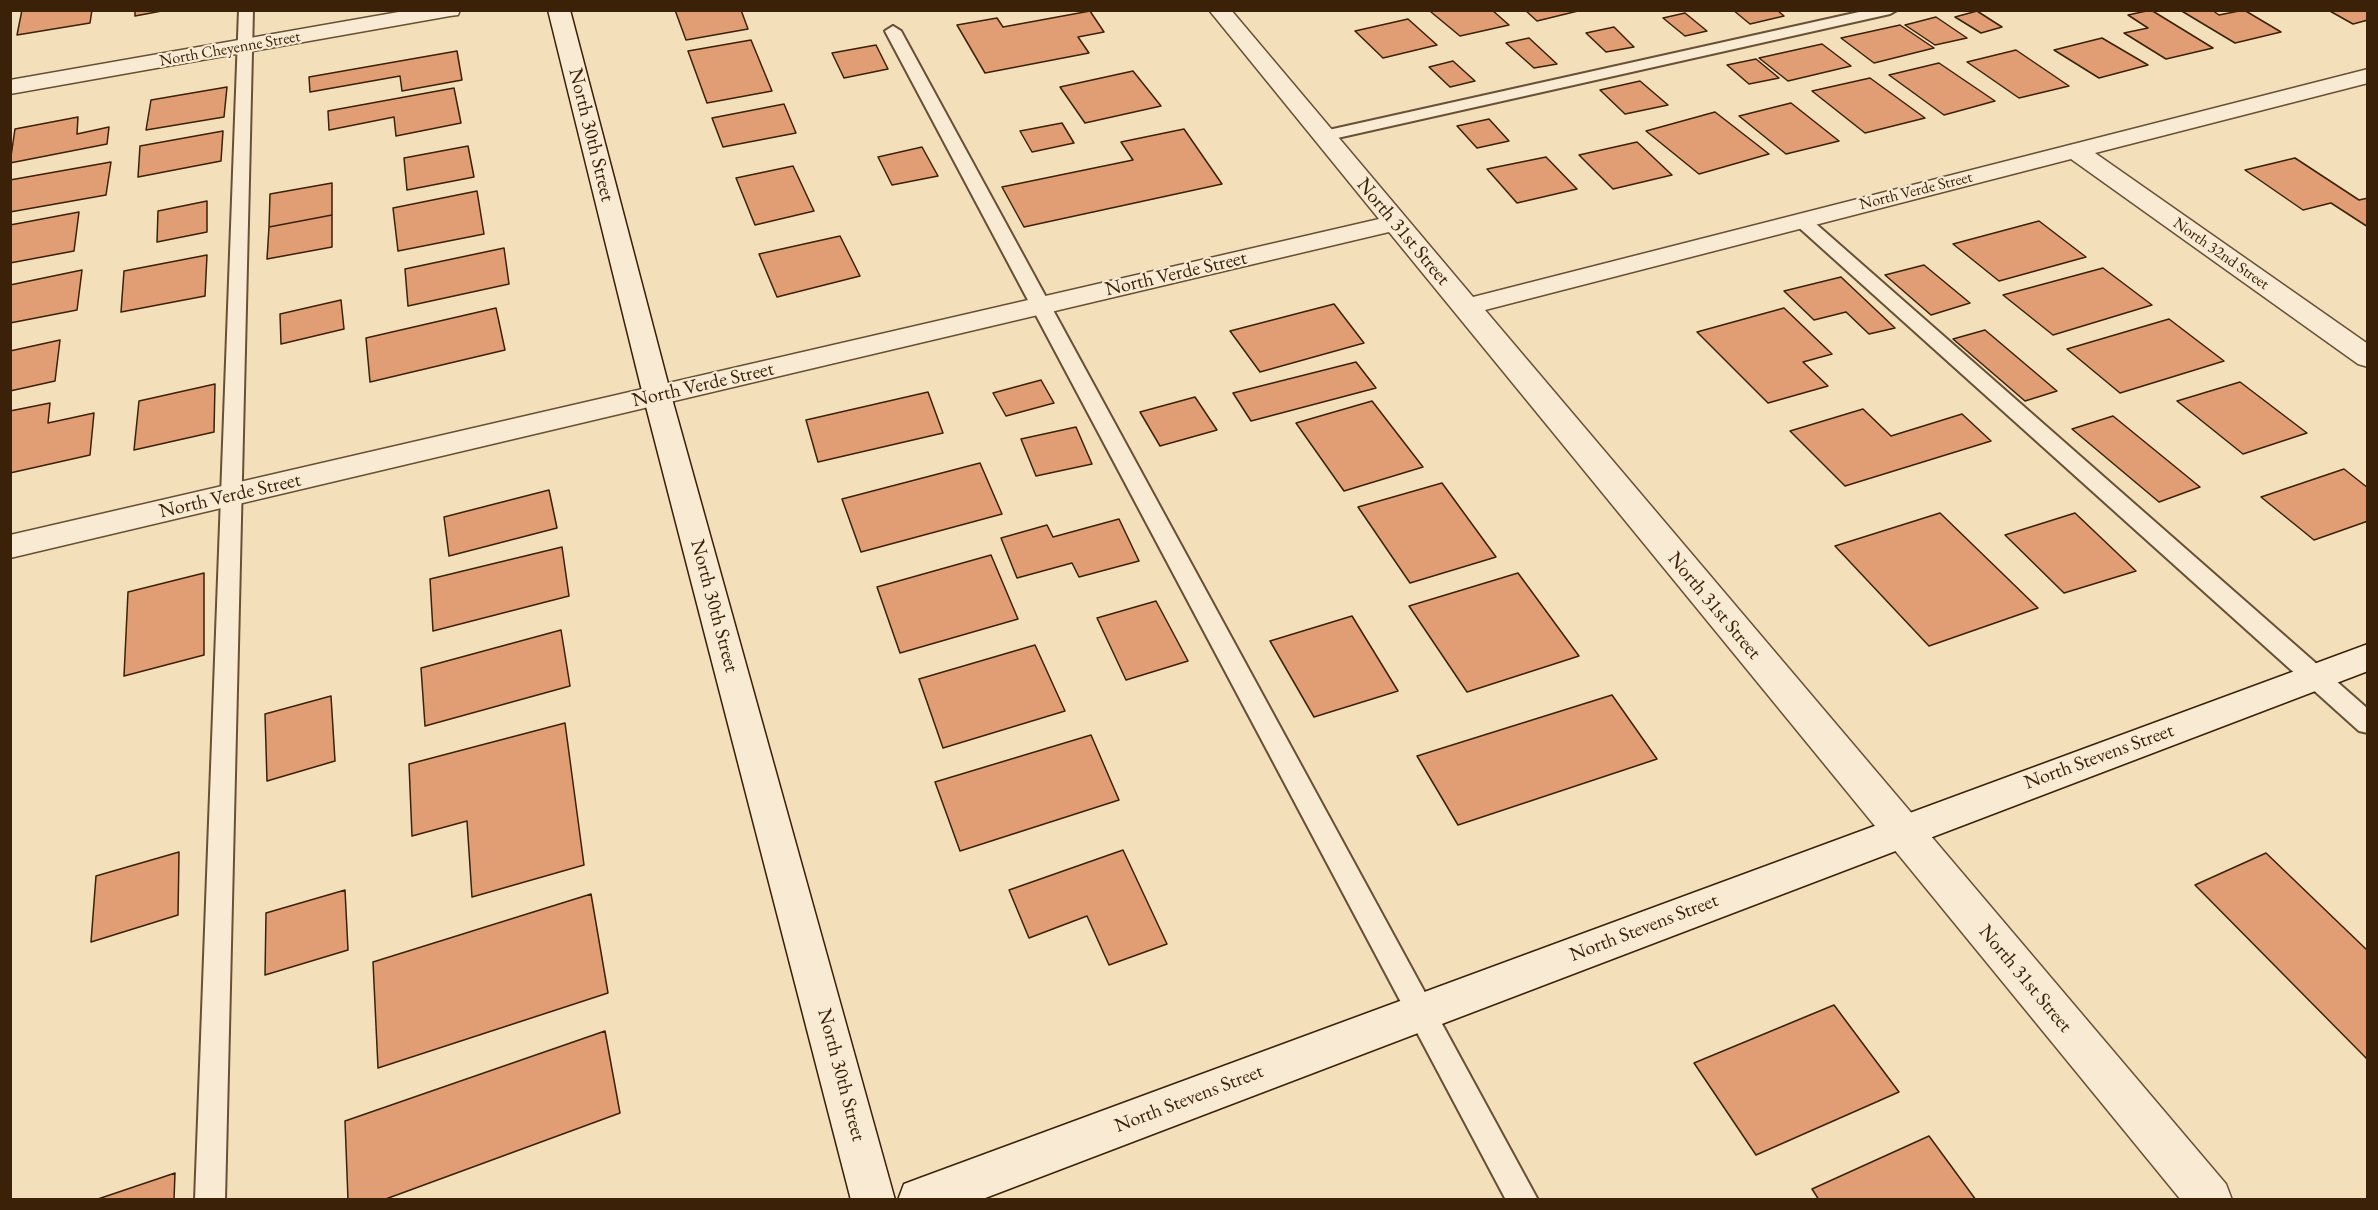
<!DOCTYPE html>
<html>
<head>
<meta charset="utf-8">
<style>
  body { margin:0 }
  #map { position:relative; width:2378px; height:1210px; overflow:hidden; background:#f4dfbb; font-family:"EB Garamond",serif }
  canvas { display:block }
  .frame { position:absolute; inset:0; border:12px solid #3a2107; pointer-events:none }
</style>
</head>
<body>
<div id="map">
<canvas width="2378" height="1210"></canvas>
<div class="frame"></div>
</div>
<script>
const ctx = document.querySelector('canvas').getContext('2d');
ctx.lineJoin = 'round';
function paint(path, color) { ctx.fillStyle = color; ctx.fill(path, 'evenodd'); }
const shape = rows => new Path2D(rows.map(r => 'M' + r).join(''));
function strokePath(path, color, width, dash) { ctx.strokeStyle = color; ctx.lineWidth = width; ctx.lineCap = dash ? 'butt' : 'round'; ctx.setLineDash(dash || []); ctx.stroke(path); }
function label(font, color, halo, rows, align = 'center') {
  ctx.font = font + ' "EB Garamond",serif'; ctx.lineWidth = 4.5; ctx.setLineDash([]); ctx.textBaseline = 'middle'; ctx.strokeStyle = halo; ctx.fillStyle = color; for (const [text, x, y, turn = 0] of rows) {
    ctx.save(); ctx.translate(x, y); ctx.rotate((+turn || 0) * Math.PI / 180); ctx.textAlign = isNaN(turn) ? turn : align; if (halo) ctx.strokeText(text, 0, 0); ctx.fillText(text, 0, 0); ctx.restore();
  }
}
const building = shape([
  [22,10,92,10,90,23,17,35,22,10],
  [135,10,167,10,135,16,135,10],
  [675,10,741,10,748,29,686,40,675,10],
  [1436,10,1492,10,1509,25,1460,36,1431,12,1436,10],
  [1525,10,1582,10,1537,21,1525,10],
  [1733,10,1777,10,1784,16,1750,24,1733,10],
  [2151,10,2213,48,2166,59,2124,33,2148,28,2128,15,2151,10],
  [2180,10,2212,10,2219,15,2244,10,2281,32,2235,43,2180,10],
  [2328,10,2368,10,2368,20,2353,24,2328,10],
  [1090,11,1104,32,1078,37,1089,53,985,73,957,25,997,18,1003,27,1090,11],
  [1977,11,2002,27,1981,33,1955,17,1977,11],
  [1685,13,1707,31,1685,36,1663,18,1685,13],
  [1936,17,1967,38,1935,45,1905,25,1936,17],
  [1408,19,1437,45,1383,58,1355,31,1408,19],
  [1900,25,1934,48,1874,63,1841,38,1900,25],
  [1614,27,1634,47,1606,52,1586,33,1614,27],
  [1529,38,1557,64,1534,68,1506,43,1529,38],
  [2102,38,2148,65,2099,78,2054,50,2102,38],
  [751,40,772,91,707,103,688,51,751,40],
  [1822,44,1851,66,1788,81,1759,58,1822,44],
  [876,45,888,69,844,78,832,53,876,45],
  [2016,50,2069,86,2019,98,1967,62,2016,50],
  [457,51,462,80,402,91,400,76,310,92,309,77,457,51],
  [1756,59,1779,78,1749,84,1727,65,1756,59],
  [1453,61,1475,81,1450,87,1429,67,1453,61],
  [1939,63,1995,101,1944,115,1889,75,1939,63],
  [1133,71,1161,106,1085,123,1060,87,1133,71],
  [1870,78,1925,118,1865,133,1812,91,1870,78],
  [1640,81,1668,105,1625,114,1600,90,1640,81],
  [227,87,224,117,146,130,151,100,227,87],
  [454,88,461,123,396,136,394,117,329,130,328,111,454,88],
  [1791,103,1839,141,1786,154,1739,116,1791,103],
  [784,104,796,133,723,147,712,118,784,104],
  [1715,112,1769,154,1699,174,1646,131,1715,112],
  [78,117,77,134,109,127,107,144,10,163,15,129,78,117],
  [1489,119,1509,141,1477,148,1457,126,1489,119],
  [1062,123,1074,143,1032,152,1020,131,1062,123],
  [1184,129,1222,184,1024,227,1002,187,1133,160,1121,142,1184,129],
  [223,131,221,161,138,177,140,146,223,131],
  [1637,142,1672,175,1613,189,1579,155,1637,142],
  [468,146,474,177,407,190,404,158,468,146],
  [922,147,938,176,892,185,878,157,922,147],
  [1546,157,1577,189,1517,203,1487,169,1546,157],
  [2295,158,2359,200,2368,198,2368,227,2331,203,2303,210,2245,170,2295,158],
  [111,162,106,195,10,212,10,180,111,162],
  [793,166,814,211,755,225,736,178,793,166],
  [332,183,332,215,269,227,270,194,332,183],
  [477,191,484,234,398,251,393,208,477,191],
  [207,201,207,232,157,242,158,211,207,201],
  [79,212,74,251,10,263,10,225,79,212],
  [332,215,332,247,267,259,269,227,332,215],
  [2039,221,2086,257,1999,281,1953,244,2039,221],
  [840,236,860,276,777,297,759,254,840,236],
  [504,248,509,284,408,306,405,269,504,248],
  [207,255,205,296,121,312,124,271,207,255],
  [1924,265,1970,303,1931,315,1885,275,1924,265],
  [2103,268,2152,305,2053,335,2003,295,2103,268],
  [82,270,77,310,10,323,10,285,82,270],
  [1841,277,1895,328,1869,334,1846,312,1814,320,1784,291,1841,277],
  [341,300,344,329,281,344,280,314,341,300],
  [1334,304,1364,343,1260,372,1230,331,1334,304],
  [496,308,505,350,370,382,366,338,496,308],
  [1784,308,1832,354,1803,362,1828,386,1768,403,1697,332,1784,308],
  [2169,319,2224,361,2120,393,2067,349,2169,319],
  [1985,330,2057,391,2025,401,1953,339,1985,330],
  [60,340,55,381,10,391,10,351,60,340],
  [1356,362,1376,388,1251,421,1233,393,1356,362],
  [1041,380,1054,403,1006,416,993,393,1041,380],
  [2240,382,2307,433,2243,454,2177,401,2240,382],
  [215,384,214,432,134,450,139,401,215,384],
  [928,392,943,433,818,462,806,420,928,392],
  [1195,397,1217,430,1160,446,1140,412,1195,397],
  [1372,401,1423,467,1344,491,1296,423,1372,401],
  [50,403,48,423,94,413,90,455,10,473,10,411,50,403],
  [1863,409,1891,436,1962,414,1991,441,1845,486,1790,431,1863,409],
  [2113,416,2200,487,2159,502,2072,429,2113,416],
  [1076,427,1092,464,1036,476,1021,439,1076,427],
  [980,463,1002,514,861,552,842,499,980,463],
  [2344,469,2368,488,2368,521,2314,540,2261,497,2344,469],
  [1442,483,1496,557,1410,583,1358,507,1442,483],
  [549,490,557,528,449,556,444,517,549,490],
  [1940,513,2038,608,1929,646,1835,546,1940,513],
  [2075,513,2136,571,2064,593,2005,535,2075,513],
  [1119,519,1139,561,1079,577,1072,563,1017,578,1001,538,1047,525,1053,537,1119,519],
  [562,547,569,596,433,631,430,579,562,547],
  [991,555,1018,619,900,653,877,587,991,555],
  [204,573,204,655,124,676,128,592,204,573],
  [1518,573,1579,656,1467,692,1409,606,1518,573],
  [1156,601,1188,661,1126,680,1097,618,1156,601],
  [1352,616,1398,691,1314,717,1270,641,1352,616],
  [561,630,570,686,425,726,421,668,561,630],
  [1035,645,1065,711,943,748,919,679,1035,645],
  [1612,695,1657,759,1458,825,1417,756,1612,695],
  [331,696,335,761,267,781,265,714,331,696],
  [565,723,584,865,472,897,467,821,412,836,409,764,565,723],
  [1091,735,1119,800,960,851,935,782,1091,735],
  [1123,850,1167,944,1109,965,1087,916,1029,938,1009,890,1123,850],
  [179,852,178,915,91,942,96,876,179,852],
  [2266,853,2368,951,2368,1060,2195,885,2266,853],
  [345,890,348,950,265,975,266,913,345,890],
  [591,894,608,993,378,1068,373,962,591,894],
  [1834,1005,1899,1092,1756,1155,1694,1063,1834,1005],
  [605,1031,620,1113,383,1200,348,1200,345,1121,605,1031],
  [1929,1136,1976,1200,1819,1200,1812,1189,1929,1136],
  [175,1173,174,1200,95,1200,175,1173]
]);
paint(building, '#e19e74');
strokePath(building, '#3a2107', 1.5);
const lane = shape([
  [239,10,253,10,225,1200,195,1200,239,10],
  [1868,10,1897,10,1890,14,1324,141,1316,136,1324,131,1868,10],
  [893,26,901,31,1538,1200,1506,1200,885,31,893,26],
  [1801,215,1807,216,2368,709,2368,733,2359,731,1795,224,1792,220,1801,215]
]);
const street = shape([
  [410,10,460,10,458,15,450,16,10,94,10,80,410,10],
  [1209,10,1231,10,1473,297,2368,69,2368,83,2095,153,2368,344,2368,367,2358,364,2071,159,1485,310,2226,1184,2232,1200,2181,1200,1389,232,10,558,10,535,1379,219,1209,10]
]);
const secondary = shape([
  [548,10,570,10,671,395,895,1200,851,1200,643,395,548,10],
  [2368,644,2368,671,980,1200,898,1200,904,1184,920,1178,2368,644]
]);
strokePath(lane, '#685034', 4);
strokePath(street, '#685034', 3);
strokePath(secondary, '#3a2107', 3);
paint(lane, '#f8ead3');
paint(street, '#f8ead3');
paint(secondary, '#f8ead3');
label('16px', '#3a2107', '#f8ead3', [
  ["North Cheyenne Street",230,49,-10],
  ["North Verde Street",1916,191,-14],
  ["North 32nd Street",2221,254,35]
]);
label('20px', '#3a2107', '#f8ead3', [
  ["North 30th Street",591,135,76],
  ["North 31st Street",1403,232,50],
  ["North Verde Street",1176,274,-13],
  ["North Verde Street",703,385,-13],
  ["North Verde Street",230,496,-13],
  ["North 30th Street",714,606,75],
  ["North 31st Street",1714,606,50],
  ["North Stevens Street",2099,757,-20],
  ["North Stevens Street",1644,928,-21],
  ["North 31st Street",2025,979,50],
  ["North 30th Street",841,1075,75],
  ["North Stevens Street",1189,1099,-21]
]);
</script>
</body>
</html>
